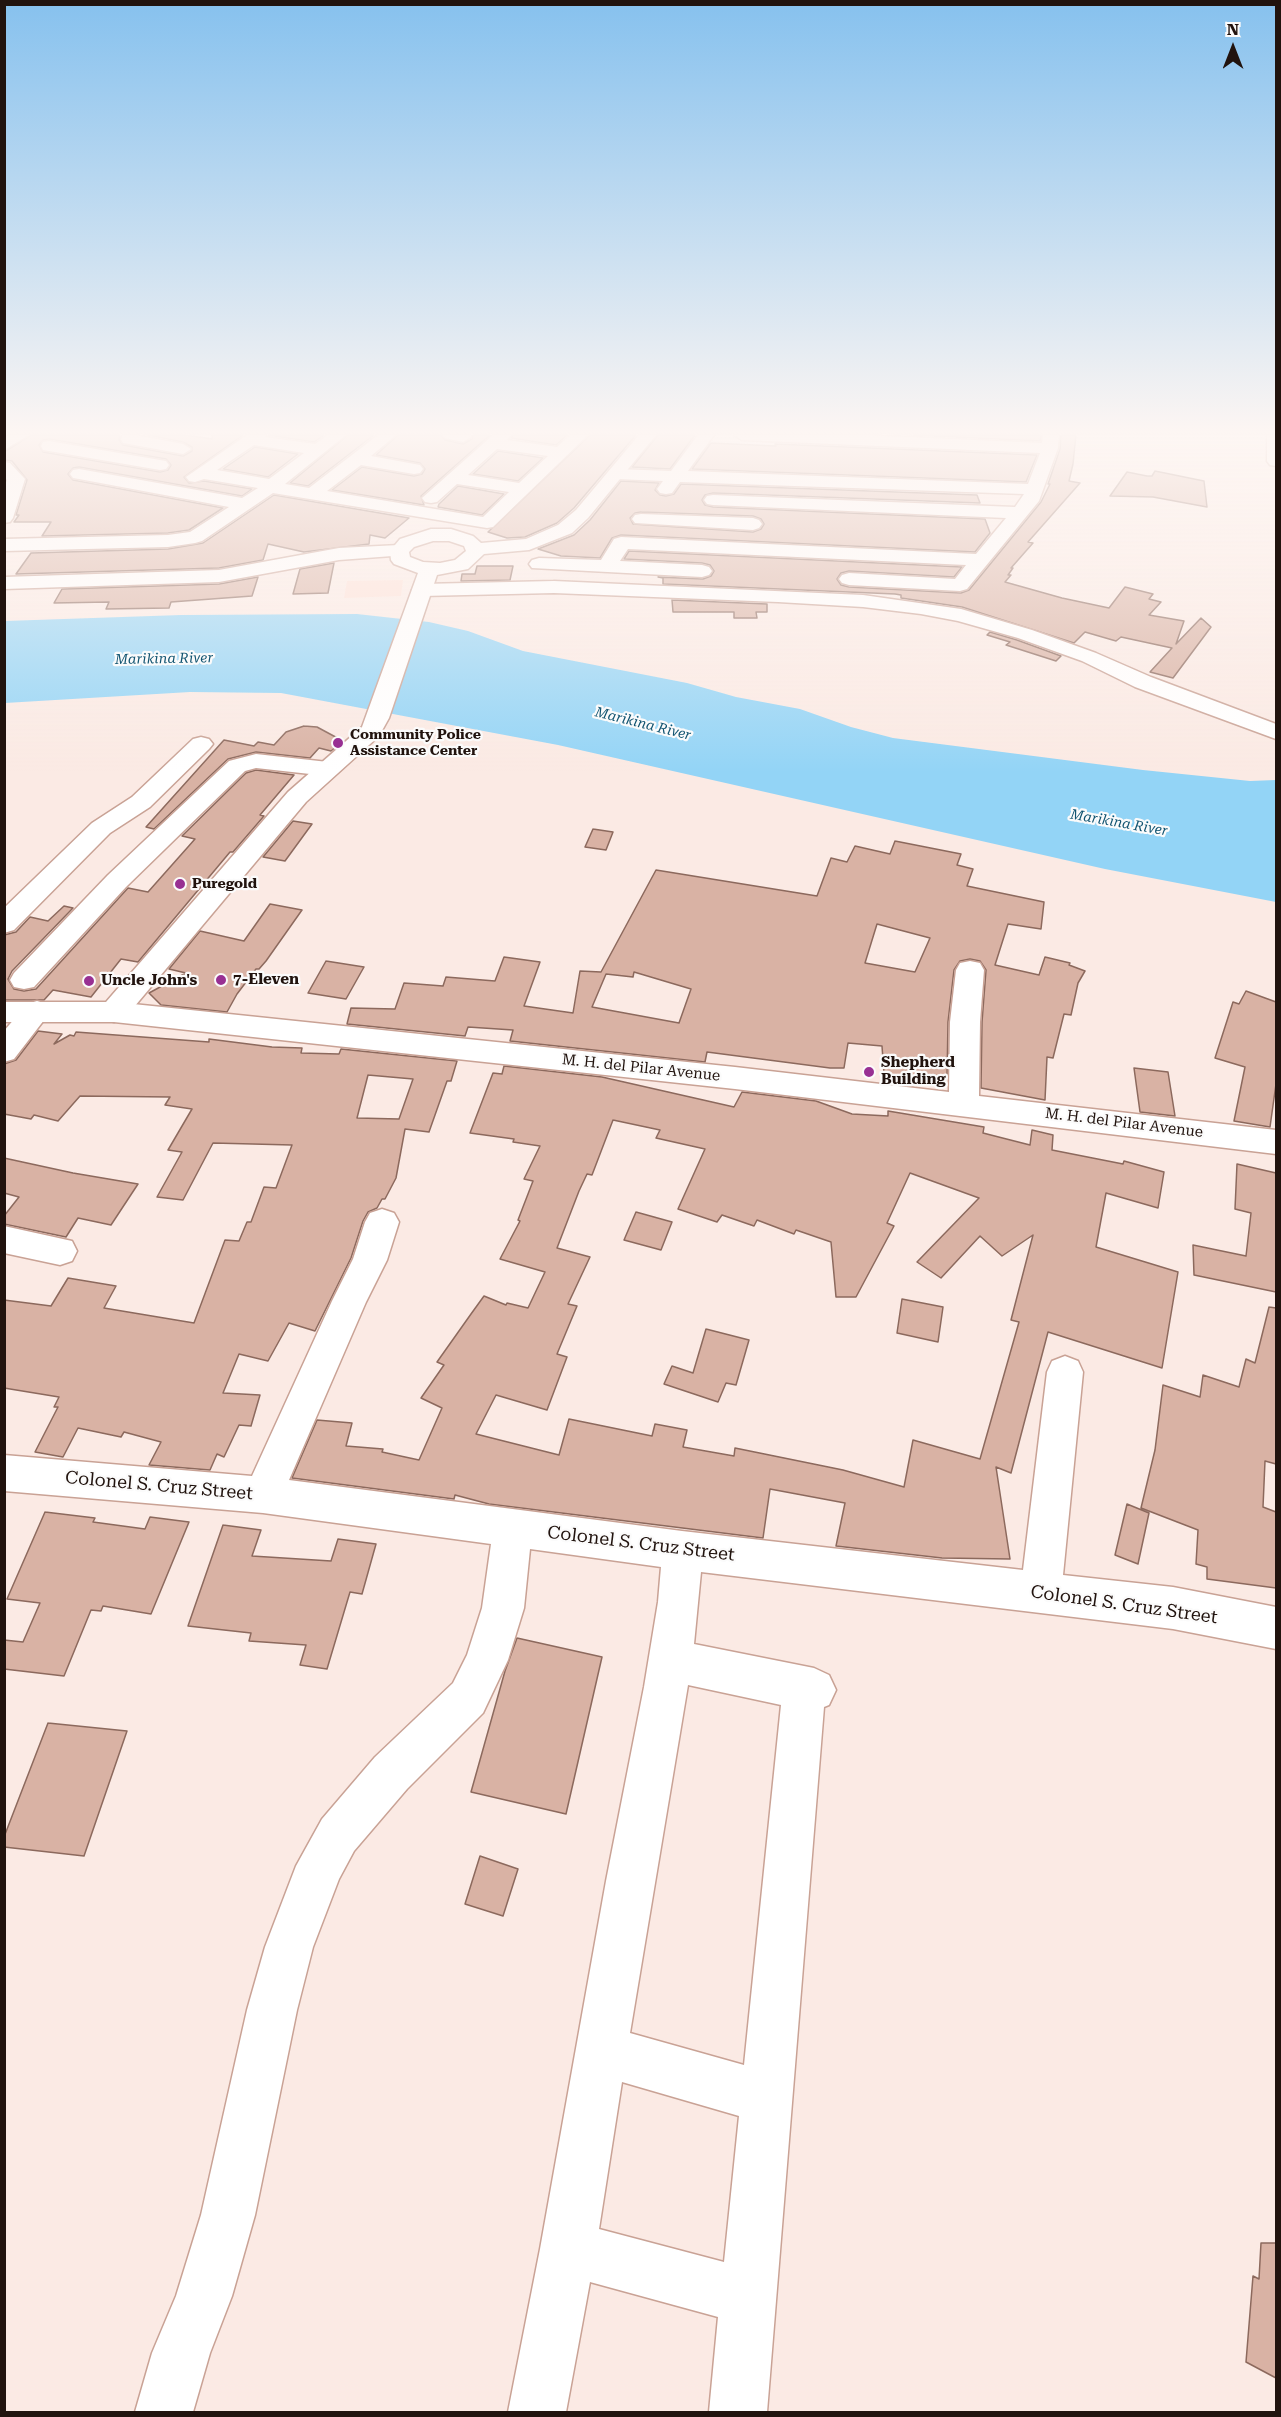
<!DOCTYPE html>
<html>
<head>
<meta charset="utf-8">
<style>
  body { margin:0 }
  #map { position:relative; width:1281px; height:2417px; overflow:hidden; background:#fbeae4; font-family:"Roboto Serif",serif }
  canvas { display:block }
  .frame { position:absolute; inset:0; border:6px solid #21130e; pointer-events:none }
  .north { position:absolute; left:1203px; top:18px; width:60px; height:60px; -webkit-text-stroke:4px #fbfbfb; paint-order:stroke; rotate:0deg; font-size:16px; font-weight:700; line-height:24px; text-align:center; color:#21130e }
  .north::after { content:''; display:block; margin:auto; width:21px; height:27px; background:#21130e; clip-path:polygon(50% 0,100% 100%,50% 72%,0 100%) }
</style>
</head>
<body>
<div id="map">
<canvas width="1281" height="2417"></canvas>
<div class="frame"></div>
<div class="north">N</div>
</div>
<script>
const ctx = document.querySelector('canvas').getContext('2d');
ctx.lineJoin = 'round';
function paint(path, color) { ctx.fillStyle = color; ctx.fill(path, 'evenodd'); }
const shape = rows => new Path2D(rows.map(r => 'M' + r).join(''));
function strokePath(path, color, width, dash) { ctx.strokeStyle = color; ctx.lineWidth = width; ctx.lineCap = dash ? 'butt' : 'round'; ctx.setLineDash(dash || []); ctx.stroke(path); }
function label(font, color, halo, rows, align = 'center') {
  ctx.font = font + ' "Roboto Serif",serif'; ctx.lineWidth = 4.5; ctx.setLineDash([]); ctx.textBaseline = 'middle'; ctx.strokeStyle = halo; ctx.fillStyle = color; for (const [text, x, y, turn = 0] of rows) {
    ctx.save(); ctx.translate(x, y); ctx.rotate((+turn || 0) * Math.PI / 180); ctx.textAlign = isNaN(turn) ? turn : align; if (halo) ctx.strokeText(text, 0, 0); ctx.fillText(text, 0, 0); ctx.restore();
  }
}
paint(shape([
  [403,580,401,596,344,598,347,581]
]), '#fde0d6');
paint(shape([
  [357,614,429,622,468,631,523,651,687,683,736,697,800,709,851,727,893,738,1143,770,1250,781,1276,780,1276,902,1105,869,558,745,281,693,190,692,5,703,5,621,181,615]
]), '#93d4f6');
const building = shape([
  [31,435,120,435,119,440,123,445,183,456,192,451,192,447,183,442,148,435,185,435,212,439,212,435,243,435,184,477,189,483,204,481,252,489,242,496,79,467,73,468,68,474,73,480,223,508,189,530,168,533,42,536,51,522,14,522,19,515,16,515,27,480,12,461,4,460,4,452,31,435],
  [49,439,166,459,171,465,168,470,160,472,43,452,39,445,43,440,49,439],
  [268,435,324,435,314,442,268,435],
  [348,435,374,435,308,486,290,483,348,435],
  [398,435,441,435,445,440,463,444,472,439,473,435,490,435,421,496,424,505,332,490,362,467,414,476,422,474,425,469,420,463,376,455,398,435],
  [513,435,567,435,556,445,511,438,513,435],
  [590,435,636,435,574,508,557,523,525,537,507,538,488,532,590,435],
  [658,435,695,435,670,469,632,467,658,435],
  [913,435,1041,435,1040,441,913,435],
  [1061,435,1076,435,1073,464,1069,481,1080,483,1028,542,1033,543,1011,568,1013,568,1008,575,1011,575,1005,582,1062,598,1109,608,1125,587,1153,594,1149,599,1161,602,1149,615,1184,621,1176,644,1201,618,1211,627,1173,678,1150,672,1172,648,1121,637,1116,641,1085,632,1074,643,962,607,901,598,901,595,895,594,663,584,663,578,658,577,703,579,711,576,714,571,710,565,702,563,624,559,629,551,962,567,954,577,849,571,841,573,837,579,841,585,849,587,961,593,969,590,1041,502,1050,484,1048,484,1060,449,1061,435],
  [711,443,776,446,775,444,1037,455,1026,482,692,469,711,443],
  [255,447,298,454,268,477,223,469,255,447],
  [498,451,543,458,518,481,473,474,498,451],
  [1155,471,1204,481,1207,507,1153,497,1110,496,1127,472,1147,476,1152,476,1155,471],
  [621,481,659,483,655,490,660,495,666,496,674,494,681,484,977,495,980,503,713,493,705,495,702,500,705,505,713,507,985,519,990,533,975,552,621,535,612,538,600,558,561,556,538,549,574,535,590,520,621,481],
  [641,512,753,516,761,519,764,524,761,529,753,532,633,524,630,518,635,513,641,512],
  [458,486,504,494,482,515,438,507,439,504,458,486],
  [274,495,409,518,385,538,370,535,369,544,304,552,268,544,263,560,219,568,16,574,31,553,168,549,203,543,274,495],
  [334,563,328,593,293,594,300,569,334,563],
  [477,566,513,566,510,580,461,581,462,574,475,574,477,566],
  [258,577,252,596,171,602,169,608,106,609,109,602,54,603,62,589,219,584,258,577],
  [672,600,767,604,767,612,756,612,757,618,734,618,734,612,673,612,672,600],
  [990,632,1017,640,1061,656,1056,661,1006,645,1010,642,987,635,990,632],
  [304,726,317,727,343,741,331,751,319,748,310,758,256,752,228,759,154,829,146,827,224,740,254,746,258,742,274,745,286,732,304,726],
  [256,770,294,775,260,815,264,816,233,852,230,852,138,962,121,959,91,997,53,990,44,1000,4,1000,4,935,16,932,30,917,48,921,64,906,73,908,12,971,8,979,14,989,24,991,36,989,128,888,148,892,195,839,182,836,246,773,256,770],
  [293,821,312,824,285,861,263,857,293,821],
  [593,829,613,832,606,850,585,847,593,829],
  [895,841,961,854,957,865,973,869,967,886,1044,902,1041,929,1008,924,995,965,1039,975,1045,957,1070,963,1069,965,1085,971,1078,983,1071,1015,1064,1014,1053,1058,1047,1057,1045,1100,981,1088,982,1022,986,970,980,961,970,959,960,961,954,970,948,1022,947,1077,924,1074,924,1080,884,1074,882,1046,848,1043,844,1068,830,1068,707,1052,705,1062,510,1041,513,1030,468,1027,465,1036,347,1024,351,1008,395,1009,404,983,443,986,446,977,495,981,504,957,540,962,524,1006,573,1013,580,971,601,972,656,870,817,896,831,858,847,862,855,846,890,854,895,841],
  [877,924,930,938,915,972,865,963,877,924],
  [634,972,691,989,679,1023,592,1007,606,974,633,977,634,972],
  [270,904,302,910,266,961,259,969,256,969,237,994,227,1012,161,1005,149,993,186,973,169,969,200,931,244,941,270,904],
  [326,961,364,967,346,999,308,993,326,961],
  [1246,991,1276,1002,1276,1084,1270,1127,1234,1121,1245,1067,1215,1058,1233,1002,1239,1004,1246,991],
  [38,1031,62,1034,54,1044,70,1035,74,1036,76,1032,209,1042,209,1039,272,1047,302,1048,301,1053,339,1054,341,1049,457,1061,451,1081,447,1081,429,1132,405,1129,396,1178,385,1199,382,1199,377,1208,368,1212,363,1221,351,1258,315,1331,289,1323,268,1361,239,1354,223,1393,260,1395,251,1426,239,1425,224,1457,217,1454,210,1470,149,1465,161,1442,124,1432,121,1437,78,1428,63,1457,35,1452,58,1407,54,1407,59,1397,4,1388,4,1300,51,1306,68,1278,116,1286,104,1308,194,1323,225,1240,239,1241,247,1222,251,1222,264,1187,276,1188,292,1145,213,1143,183,1200,157,1197,182,1152,168,1150,192,1109,165,1105,170,1097,80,1096,58,1121,34,1115,31,1119,4,1114,4,1064,16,1060,38,1031],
  [368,1075,413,1079,399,1119,357,1118,368,1075],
  [504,1066,602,1077,734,1107,742,1092,816,1101,852,1114,888,1116,888,1111,984,1127,983,1133,1030,1145,1032,1130,1053,1135,1052,1150,1123,1164,1124,1161,1164,1172,1158,1208,1106,1193,1096,1247,1178,1272,1162,1368,1048,1332,1011,1473,996,1467,1010,1559,942,1558,836,1546,845,1503,770,1489,763,1538,489,1504,455,1495,454,1499,292,1478,317,1420,352,1423,346,1446,383,1449,382,1452,419,1460,442,1408,421,1398,444,1365,437,1362,471,1314,484,1296,506,1305,507,1303,528,1308,545,1272,500,1259,520,1221,518,1220,533,1181,524,1179,540,1146,513,1142,514,1139,470,1133,493,1073,502,1074,504,1066],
  [613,1120,660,1130,656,1138,705,1149,678,1209,717,1222,722,1215,754,1226,757,1220,794,1234,796,1230,831,1242,836,1297,856,1297,894,1226,887,1223,910,1173,979,1198,917,1262,941,1278,980,1236,1002,1256,1033,1235,1011,1320,1019,1322,980,1459,913,1440,904,1487,843,1470,735,1448,734,1456,683,1447,687,1430,655,1424,652,1436,569,1419,559,1455,476,1434,496,1395,547,1410,567,1357,557,1354,577,1306,568,1304,590,1257,557,1248,579,1191,587,1174,592,1175,613,1120],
  [1134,1068,1168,1072,1175,1116,1140,1112,1134,1068],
  [4,1158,73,1173,138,1184,111,1225,78,1218,66,1237,4,1224,4,1216,19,1197,4,1193,4,1158],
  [1237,1164,1276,1173,1276,1292,1194,1275,1193,1245,1246,1256,1251,1213,1235,1209,1237,1164],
  [636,1212,672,1222,661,1250,624,1240,636,1212],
  [902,1299,943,1307,938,1342,897,1333,902,1299],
  [1269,1307,1276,1308,1276,1464,1265,1461,1263,1507,1276,1512,1276,1588,1207,1579,1207,1567,1196,1564,1198,1530,1141,1508,1155,1450,1163,1385,1200,1397,1203,1375,1239,1387,1246,1359,1255,1363,1269,1307],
  [706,1329,749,1340,736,1385,726,1383,718,1402,664,1384,672,1366,693,1373,706,1329],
  [1127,1504,1149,1513,1138,1564,1115,1555,1127,1504],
  [45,1512,95,1518,93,1522,145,1529,150,1517,189,1522,151,1614,103,1606,101,1611,91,1610,64,1676,4,1669,4,1640,23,1642,40,1603,7,1599,45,1512],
  [223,1525,261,1530,252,1556,331,1561,338,1539,376,1544,362,1594,350,1592,327,1669,300,1665,306,1645,249,1641,251,1633,188,1626,223,1525],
  [517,1638,602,1657,566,1814,471,1792,505,1671,517,1638],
  [48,1723,127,1731,84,1856,4,1847,4,1837,48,1723],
  [480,1856,518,1869,503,1916,465,1904,480,1856],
  [1261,2243,1276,2243,1276,2378,1246,2362,1253,2276,1259,2279,1261,2243]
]);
paint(building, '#d9b2a4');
strokePath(building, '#8c695d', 1.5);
const minor = shape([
  [9,435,29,435,4,450,4,438,9,435],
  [123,435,135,435,183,444,191,449,183,454,129,444,123,443,121,439,123,435],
  [247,435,266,435,265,437,315,444,328,435,346,435,285,484,309,488,378,435,396,435,371,456,420,465,423,469,420,473,414,474,361,465,327,491,483,517,509,492,457,484,437,502,431,503,425,502,422,498,493,435,511,435,507,440,557,447,570,435,588,435,493,527,487,528,273,493,202,541,195,543,168,547,4,551,4,539,168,535,190,532,229,507,79,479,73,478,70,474,73,470,79,469,242,498,258,488,204,479,195,482,189,481,186,477,247,435],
  [254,445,304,453,269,479,217,470,254,445],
  [497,449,548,456,519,483,468,475,497,449],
  [443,435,470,435,471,437,463,442,445,438,443,435],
  [698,435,714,435,688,471,1028,484,1040,453,742,440,734,435,861,435,1042,443,1043,435,1059,435,1058,448,1039,501,967,589,960,591,849,585,842,583,839,579,842,575,849,573,955,579,966,565,628,549,620,561,702,565,709,567,712,571,709,575,702,577,532,568,529,564,532,560,539,558,601,560,614,539,621,537,976,554,1006,518,713,505,707,504,704,500,707,496,713,495,1015,507,1024,494,680,482,672,493,666,494,660,493,657,489,663,481,616,479,610,478,607,474,610,470,616,469,671,471,698,435],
  [1267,435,1276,435,1276,466,1270,465,1267,461,1267,435],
  [49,441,160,460,166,461,169,465,166,469,160,470,43,450,41,446,43,442,49,441],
  [4,462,10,463,25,479,13,518,10,522,4,523,4,488,7,480,4,477,4,462],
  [641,514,753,518,759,520,762,524,759,528,753,530,635,523,632,519,635,515,641,514],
  [399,545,406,547,408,551,406,555,339,560,219,582,4,589,4,577,219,570,339,548,399,545],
  [554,581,863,595,961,609,1032,630,1096,653,1151,677,1276,724,1276,739,1135,687,1082,661,1018,638,958,621,921,614,863,607,778,602,554,593,422,596,415,594,412,590,415,586,422,584,554,581],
  [201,737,209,739,213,744,209,749,150,807,110,833,14,930,4,933,4,908,92,823,132,797,193,739,201,737],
  [256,754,328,762,336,764,340,769,336,774,328,776,256,768,245,771,126,887,34,987,24,989,14,987,10,980,14,973,108,875,229,761,256,754],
  [970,961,980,963,984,970,980,1022,979,1096,1276,1130,1276,1154,735,1089,114,1022,104,1019,100,1012,104,1005,114,1002,735,1067,949,1092,950,1022,956,970,960,963,970,961],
  [37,1001,47,1004,51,1011,14,1059,4,1062,4,1031,27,1004,37,1001],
  [382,1209,394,1213,399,1222,387,1260,366,1302,289,1480,682,1531,1023,1570,1047,1372,1052,1361,1065,1356,1078,1361,1083,1372,1063,1575,1173,1587,1276,1607,1276,1649,1173,1629,701,1572,694,1644,814,1668,829,1675,836,1690,829,1705,824,1707,767,2412,709,2412,718,2317,590,2282,566,2412,508,2412,540,2249,606,1881,644,1687,658,1602,661,1567,530,1549,524,1608,508,1660,483,1713,407,1789,354,1851,339,1879,313,1947,297,2010,255,2215,232,2296,210,2353,193,2412,135,2412,152,2353,176,2296,201,2215,247,2010,265,1947,296,1866,322,1819,375,1757,453,1683,467,1655,482,1608,491,1544,263,1513,4,1491,4,1455,252,1476,332,1301,353,1259,365,1222,370,1213,382,1209],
  [688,1685,781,1705,744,2065,630,2033,688,1685],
  [622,2082,739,2116,724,2262,599,2229,622,2082],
  [4,1226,72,1241,77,1251,72,1261,60,1265,4,1253,4,1226]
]);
const major = shape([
  [639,435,656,435,588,518,572,533,529,550,484,554,468,569,437,575,389,718,379,736,306,802,124,1019,114,1022,4,1022,4,1002,106,1002,288,792,362,727,418,573,394,564,391,560,390,551,400,539,431,529,451,529,473,536,481,543,526,539,558,525,576,510,639,435],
  [433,541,449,541,464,546,466,551,455,560,440,563,423,562,410,557,409,552,414,547,433,541]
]);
strokePath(minor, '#c9a295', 3);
strokePath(major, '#c9a295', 3);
paint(minor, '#fff');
paint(major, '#fff');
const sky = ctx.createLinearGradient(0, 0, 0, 773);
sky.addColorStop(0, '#86c1ee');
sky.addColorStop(0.56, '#fdf6f3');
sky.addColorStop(1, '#fdf6f300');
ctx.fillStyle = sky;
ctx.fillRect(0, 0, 1281, 773);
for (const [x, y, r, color] of [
  [338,743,6,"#983093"],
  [180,884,6,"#983093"],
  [221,980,6,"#983093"],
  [89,981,6,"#983093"],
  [869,1072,6,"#983093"]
]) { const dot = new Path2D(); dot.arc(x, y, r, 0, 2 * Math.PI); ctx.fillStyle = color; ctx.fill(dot); strokePath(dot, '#fbfbfb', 2); }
label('italic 14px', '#105370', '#fbfbfb', [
  ["Marikina River",164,659,-1],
  ["Marikina River",643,724,14],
  ["Marikina River",1119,823,10]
]);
label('bold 14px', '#21130e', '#fbfbfb', [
  ["Community Police",350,735],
  ["Assistance Center",350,751],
  ["Puregold",192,884]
], 'left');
label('bold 15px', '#21130e', '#fbfbfb', [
  ["7-Eleven",233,980],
  ["Uncle John's",101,981],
  ["Shepherd",881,1063],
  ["Building",881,1080]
], 'left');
label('15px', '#21130e', '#fbfbfb', [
  ["M. H. del Pilar Avenue",641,1068,6],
  ["M. H. del Pilar Avenue",1124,1123,7]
]);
label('18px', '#21130e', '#fbfbfb', [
  ["Colonel S. Cruz Street",159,1486,5],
  ["Colonel S. Cruz Street",641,1544,7],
  ["Colonel S. Cruz Street",1124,1605,8]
]);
</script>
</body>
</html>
